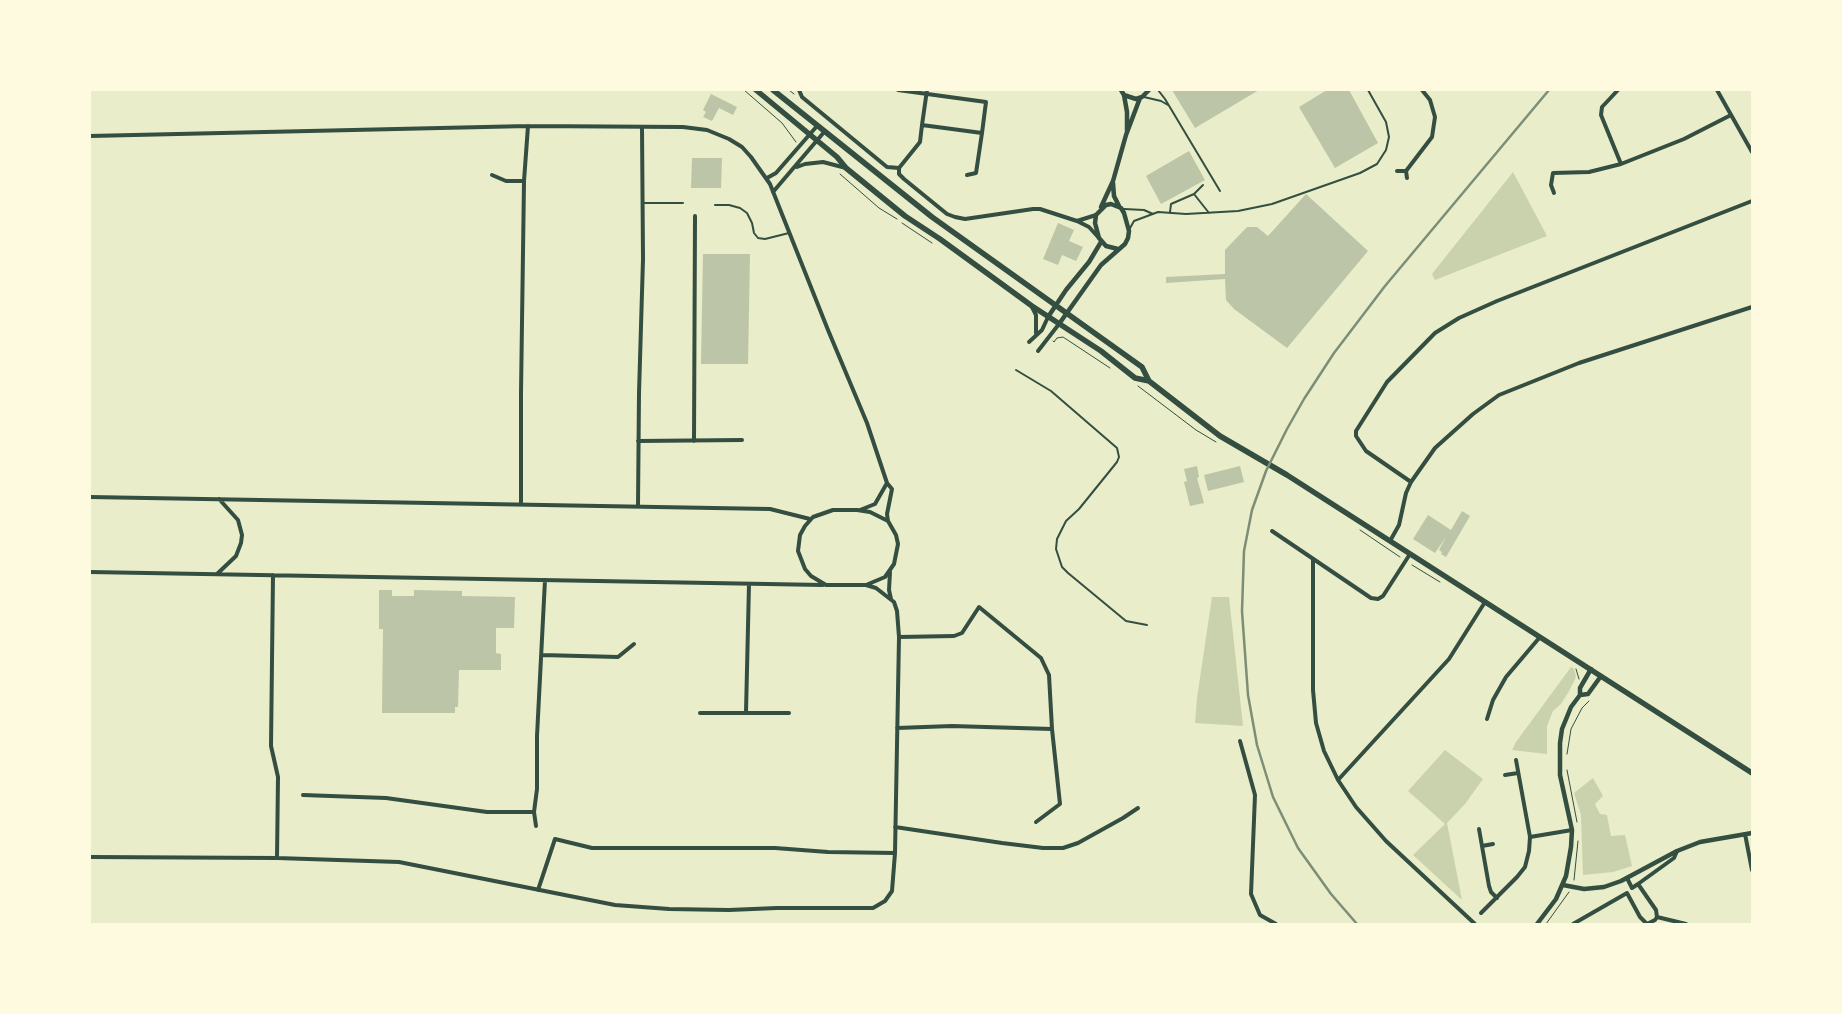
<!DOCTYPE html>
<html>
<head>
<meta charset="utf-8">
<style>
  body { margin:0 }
  #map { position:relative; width:1842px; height:1014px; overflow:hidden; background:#e9edc9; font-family:Arial,sans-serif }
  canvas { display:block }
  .frame { position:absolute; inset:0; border:91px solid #fefae0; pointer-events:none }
</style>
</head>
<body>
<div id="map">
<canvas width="1842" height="1014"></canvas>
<div class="frame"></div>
</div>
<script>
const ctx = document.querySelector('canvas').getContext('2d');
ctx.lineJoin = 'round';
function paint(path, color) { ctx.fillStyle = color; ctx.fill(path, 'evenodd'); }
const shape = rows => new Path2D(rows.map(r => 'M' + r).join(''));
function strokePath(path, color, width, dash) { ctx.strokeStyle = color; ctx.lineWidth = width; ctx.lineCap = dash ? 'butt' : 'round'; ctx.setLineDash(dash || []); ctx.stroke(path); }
paint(shape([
  [1513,172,1547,236,1435,280,1432,274],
  [1212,597,1229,597,1243,726,1195,723,1197,698],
  [1571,667,1574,669,1576,677,1569,691,1561,704,1553,711,1547,726,1547,754,1512,750,1516,742],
  [1445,750,1483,779,1465,804,1447,823,1462,900,1413,855,1445,824,1408,791],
  [1593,778,1603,796,1595,804,1600,814,1607,815,1611,836,1625,835,1632,866,1613,872,1583,875,1581,815,1574,793]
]), '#cad2ad');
paint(shape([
  [1172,90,1259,90,1195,128],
  [1327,90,1349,90,1378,143,1335,168,1299,107],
  [711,94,737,107,733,115,719,108,712,121,703,117,706,112,703,110],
  [1189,151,1205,180,1161,204,1146,176],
  [692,158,722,158,721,188,691,188],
  [1306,194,1368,251,1287,348,1234,309,1226,300,1225,279,1166,283,1166,277,1225,274,1225,250,1247,227,1257,227,1268,236],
  [1058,223,1074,230,1069,241,1083,247,1076,261,1062,255,1058,265,1043,259],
  [703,254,750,254,748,364,701,364],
  [1197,466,1199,477,1197,478,1204,503,1190,506,1184,482,1187,481,1184,469],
  [1240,466,1244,482,1208,491,1204,475],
  [1462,511,1470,516,1446,557,1441,554,1442,552,1439,550,1446,537,1435,553,1413,539,1428,515,1451,530],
  [379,590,392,590,392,596,414,596,414,590,462,591,462,596,515,597,514,628,496,628,496,653,501,654,501,670,459,670,458,707,455,707,455,713,382,713,383,629,379,629]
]), '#bcc5a7');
strokePath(shape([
  [744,90,782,123,796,142],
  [789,90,794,94],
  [840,174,879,208,897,219],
  [902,223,932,243],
  [1053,341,1054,342,1057,338,1063,337,1110,368],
  [1138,386,1196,430,1216,442],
  [1360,530,1400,557],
  [1412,565,1440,582],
  [1576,669,1579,679],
  [1567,754,1571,729,1582,708,1589,701],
  [1567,770,1577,822],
  [1574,880,1578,841],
  [1546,924,1569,892]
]), '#344e41', 1);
strokePath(shape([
  [1158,90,1165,99,1220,191],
  [1144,97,1161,101,1168,105],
  [1194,194,1209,213],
  [643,203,683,203],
  [715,205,729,205,740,208,747,213,752,223,754,233,758,238,765,239,789,233],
  [1124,209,1144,210,1153,214],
  [1170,212,1171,204,1194,194,1203,185],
  [1129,230,1134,221,1158,212,1186,214,1238,211,1272,204,1360,173,1377,164,1386,150,1389,137,1386,122,1368,90],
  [1016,370,1051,391,1117,448,1119,457,1117,462,1079,509,1066,521,1057,539,1056,549,1062,567,1068,573,1126,621,1147,625]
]), '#344e41', 2);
strokePath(shape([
  [799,90,802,97,887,167,899,168,899,174,904,179,947,214,955,217,965,219,1033,209,1040,209,1077,221,1089,227,1099,238],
  [898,90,986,102,982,133,922,125,920,142,899,168],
  [1618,90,1602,107,1601,115,1621,164],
  [1717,90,1752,152],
  [922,125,927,90],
  [90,136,528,126,683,127,707,130,729,139,742,147,751,157,770,184,828,330,867,423,887,483,892,489,887,514,888,521],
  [797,167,805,164,823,162,846,168],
  [1397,171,1406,171],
  [492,175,506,181,524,181],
  [967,175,976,173,982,133],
  [767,178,776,173,817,126],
  [1407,178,1406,171,1432,137,1435,117,1430,100,1422,90],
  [773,192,825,131],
  [1554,193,1551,185,1553,173,1589,172,1621,164,1684,139,1731,115],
  [1077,221,1096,215],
  [1032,307,1036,315,1036,333],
  [1029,342,1042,330,1048,317],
  [1038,351,1059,324],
  [638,441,742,440],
  [694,441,695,216],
  [1411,482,1366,451,1356,436,1356,431,1387,382,1435,333,1459,318,1497,301,1752,201],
  [90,497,770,509,810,519],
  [521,504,521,393,524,181,528,126],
  [638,506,639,393,643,259,642,127],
  [860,510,875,504,887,483],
  [1272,531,1371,598,1378,599,1383,596,1410,554],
  [1390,541,1399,525,1406,493,1411,482,1435,448,1473,414,1499,395,1579,363,1752,307],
  [1313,559,1313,690,1316,723,1324,751,1338,780,1356,807,1386,841,1475,924],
  [90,572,823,585],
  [890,572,889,590,891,599],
  [217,574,236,556,241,543,242,535,238,520,219,499],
  [273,575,271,746,278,777,277,858],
  [542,655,618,657,634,644],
  [746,712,749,584],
  [700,713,789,713],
  [1487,719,1493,700,1506,677,1540,637],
  [897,728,952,726,1052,729,1049,675,1041,658,979,607,962,633,954,636,899,637],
  [1240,741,1255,795,1251,894,1260,915,1276,924],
  [1516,760,1530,837],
  [1505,775,1518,773],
  [1338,780,1449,659,1485,602],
  [303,795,386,798,487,812,534,812,537,789,537,736,545,580],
  [534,812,536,826],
  [1036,822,1060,804,1052,729],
  [895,827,1002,843,1043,848,1063,848,1078,843,1123,818,1138,808],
  [1479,829,1489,886,1491,892,1497,898],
  [1745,834,1752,870],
  [1482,846,1493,844],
  [90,857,277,858,399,862,615,905,669,909,729,910,777,908,873,908,885,901,892,891,895,853,899,637,897,611,894,602,876,588,866,585,826,585,811,576,805,569,798,551,800,535,805,526,813,517,833,510,857,510,870,512,888,521,896,535,898,544,894,564,885,577,866,585],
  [1627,878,1632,888,1638,884,1656,910,1657,917,1655,920,1647,924],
  [1638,884,1674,858,1677,851],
  [538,890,555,839,592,848,775,848,828,852,895,853],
  [1481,913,1517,877,1525,867,1529,851,1530,837,1572,830],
  [1657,917,1686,924],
  [1573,924,1627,893,1640,917,1647,924]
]), '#344e41', 4);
strokePath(shape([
  [1121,90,1124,95,1136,99,1142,97,1149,90],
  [1124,95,1127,112,1127,131],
  [1113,183,1114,196,1119,206],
  [1101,207,1113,181,1126,135,1140,98],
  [1048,317,1066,290,1089,262,1101,242],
  [1059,324,1101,265,1125,244,1128,238,1129,231,1124,213,1121,208,1111,204,1106,205,1096,215,1095,223,1099,238,1106,246,1118,249],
  [1580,695,1588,694,1601,676],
  [1563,885,1584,889,1604,887,1621,881,1677,851,1700,842,1752,833],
  [1537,924,1556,899,1566,876,1571,847,1572,830,1560,775,1560,743,1562,729,1571,707,1580,695,1580,688,1591,669]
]), '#344e41', 4.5);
strokePath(shape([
  [756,90,837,157,846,168,905,216,940,239,1032,306,1101,351,1135,378,1149,381,1220,436,1287,475,1752,773],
  [773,90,932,217,1142,367,1149,381]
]), '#344e41', 5.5);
strokePath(shape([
  [1357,924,1331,894,1298,848,1273,797,1257,745,1248,695,1242,611,1244,551,1252,510,1266,471,1287,429,1304,399,1334,353,1385,286,1549,90]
]), '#7c8e77', 2.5);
</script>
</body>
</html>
